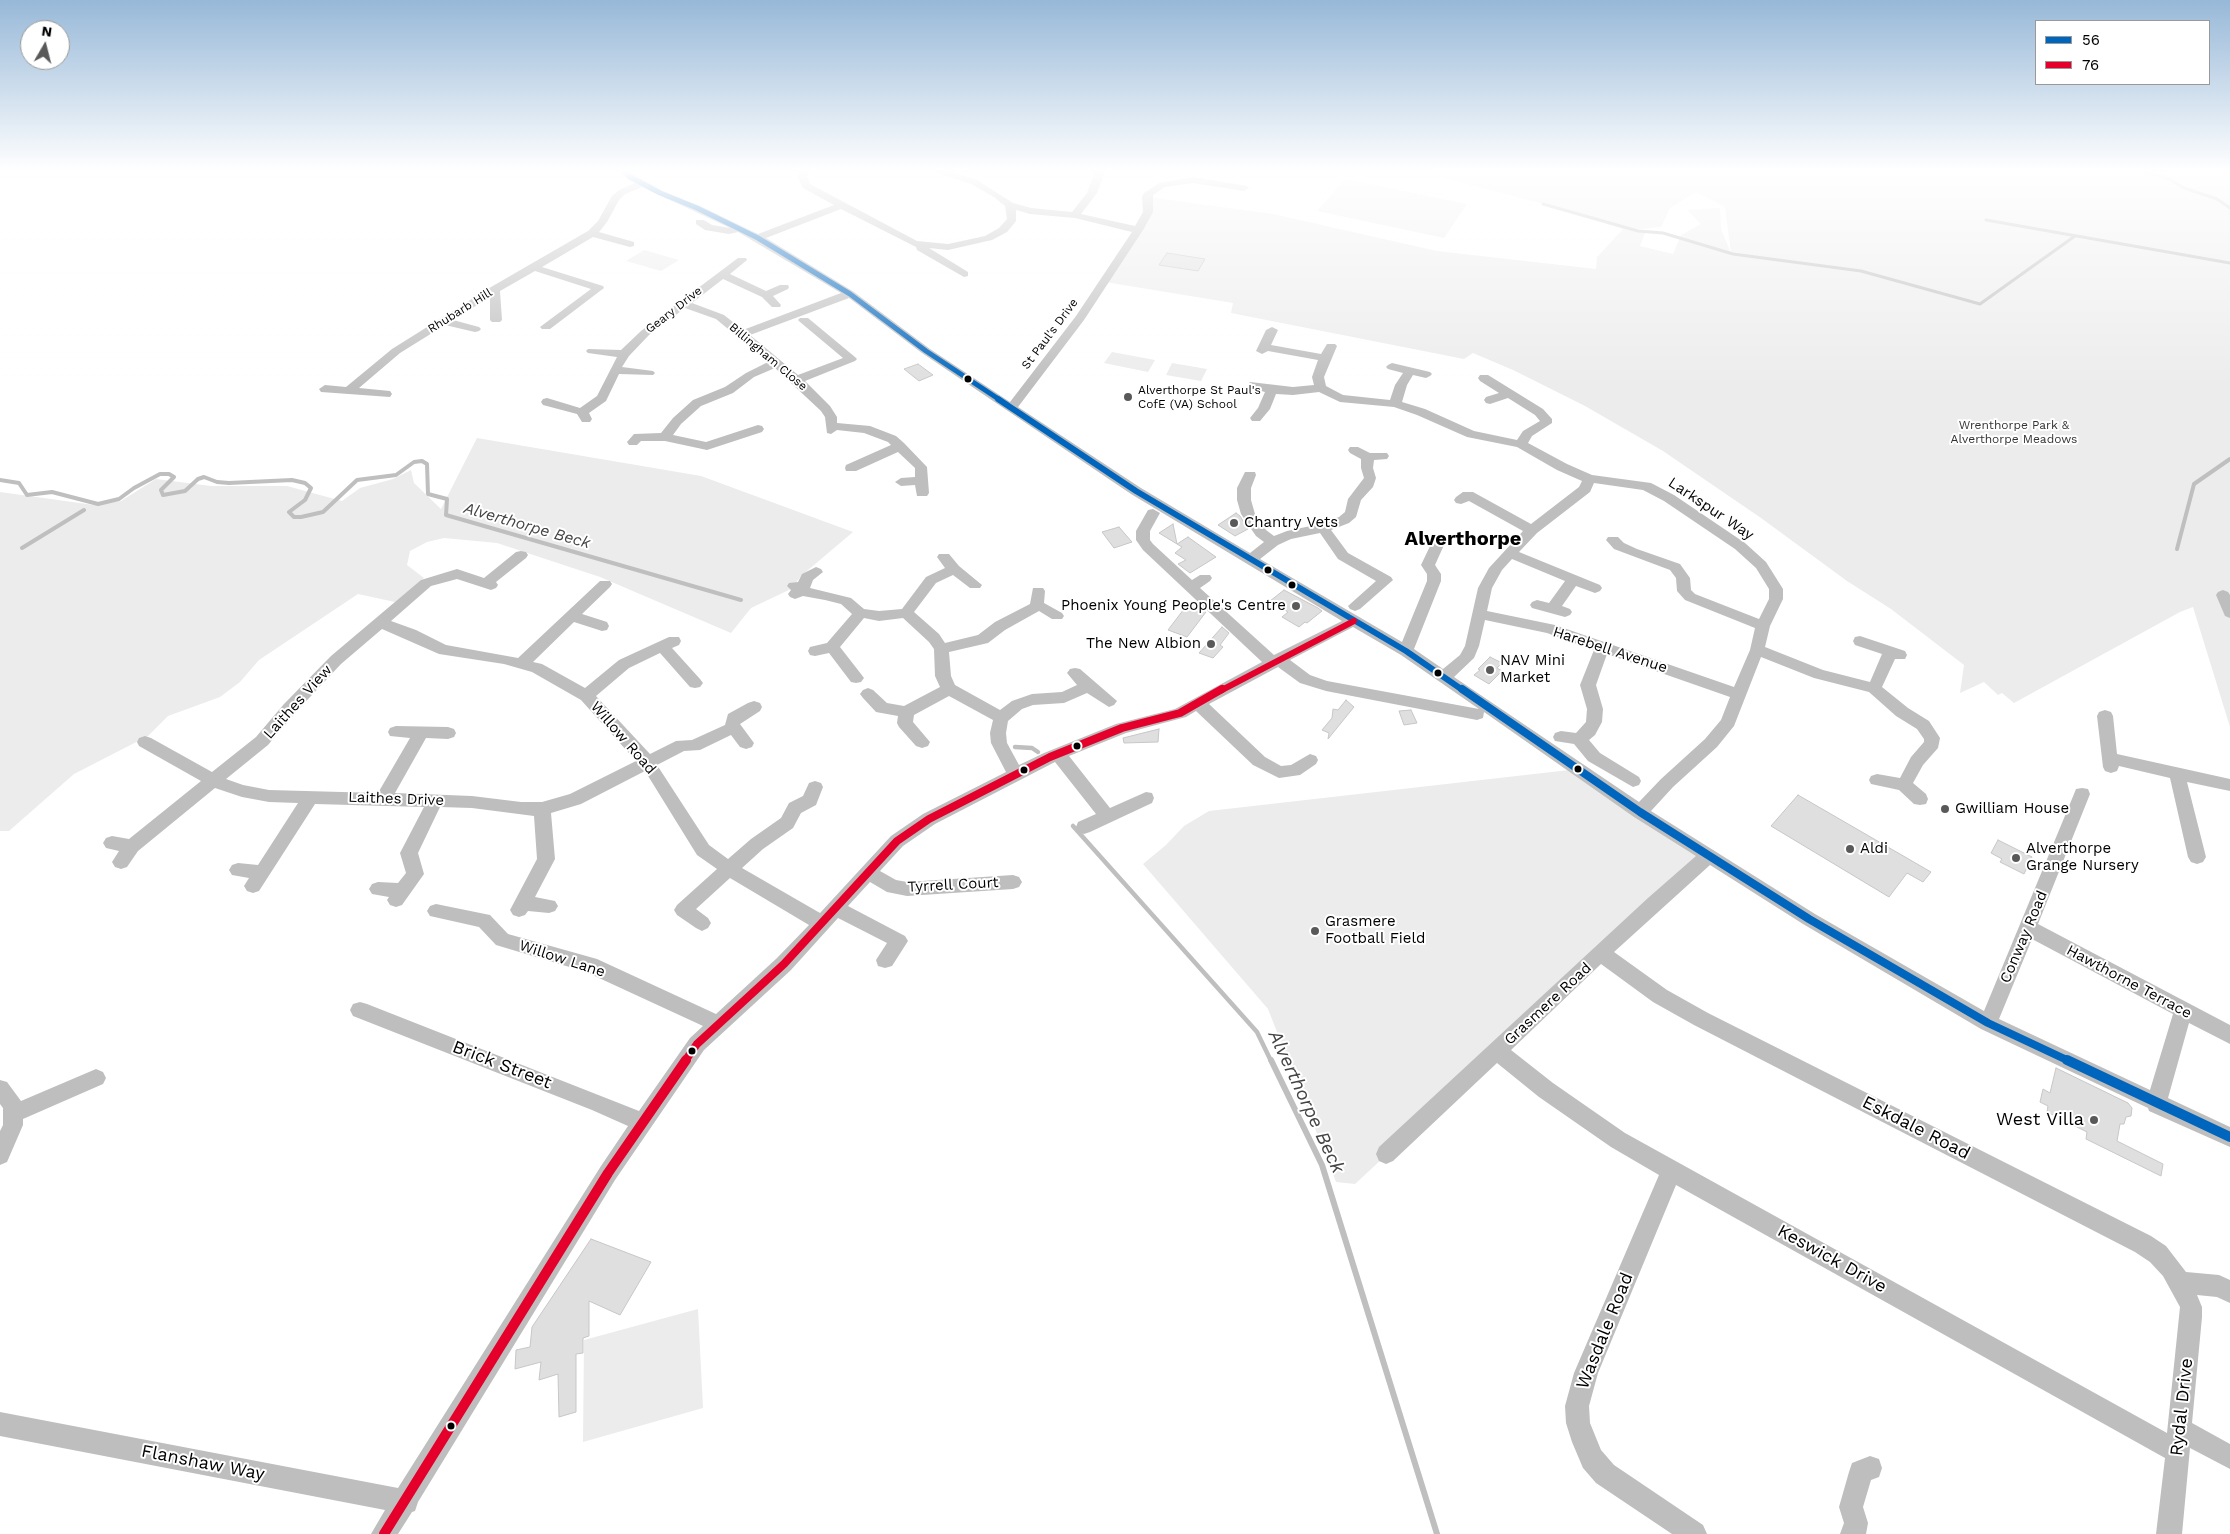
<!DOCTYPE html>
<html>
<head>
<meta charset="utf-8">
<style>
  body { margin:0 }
  #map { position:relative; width:2230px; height:1534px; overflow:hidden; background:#fff; font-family:"Work Sans",sans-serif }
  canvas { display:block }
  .legend { position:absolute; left:2035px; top:20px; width:175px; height:65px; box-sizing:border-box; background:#fff; border:1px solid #999; margin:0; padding:6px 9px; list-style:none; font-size:15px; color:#000 }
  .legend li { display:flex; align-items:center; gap:10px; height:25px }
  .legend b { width:25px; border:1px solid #999 }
  .north { position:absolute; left:20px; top:20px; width:50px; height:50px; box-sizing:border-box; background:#fff; border:1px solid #999; border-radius:50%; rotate:8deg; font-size:14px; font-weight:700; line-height:20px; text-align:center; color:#000 }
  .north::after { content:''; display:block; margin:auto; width:18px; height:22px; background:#595959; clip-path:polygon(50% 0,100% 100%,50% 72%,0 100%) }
</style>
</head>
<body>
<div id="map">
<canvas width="2230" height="1534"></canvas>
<ul class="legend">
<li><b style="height:6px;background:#0065bd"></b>56</li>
<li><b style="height:6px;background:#e4002b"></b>76</li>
</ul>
<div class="north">N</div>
</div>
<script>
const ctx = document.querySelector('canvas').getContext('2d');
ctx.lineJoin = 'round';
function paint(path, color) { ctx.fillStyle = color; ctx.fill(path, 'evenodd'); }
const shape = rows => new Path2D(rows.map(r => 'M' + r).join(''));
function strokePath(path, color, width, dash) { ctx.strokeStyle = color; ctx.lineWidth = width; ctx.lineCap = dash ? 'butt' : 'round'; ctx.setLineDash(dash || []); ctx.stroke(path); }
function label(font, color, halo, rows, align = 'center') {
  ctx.font = font + ' "Work Sans",sans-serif'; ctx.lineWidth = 4; ctx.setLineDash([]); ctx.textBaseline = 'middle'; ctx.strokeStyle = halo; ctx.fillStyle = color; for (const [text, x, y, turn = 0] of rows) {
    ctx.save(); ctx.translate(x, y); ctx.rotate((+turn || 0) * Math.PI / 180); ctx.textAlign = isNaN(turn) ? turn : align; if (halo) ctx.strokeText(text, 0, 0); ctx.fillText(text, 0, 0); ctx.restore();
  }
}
paint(shape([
  [1432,172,2230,172,2230,727,2193,607,2180,612,2014,703,2002,693,1998,695,1984,682,1960,693,1964,665,1891,609,1847,581,1761,518,1663,451,1585,406,1513,370,1473,353,1464,359,1231,313,1233,303,1105,282,1144,220,1147,197,1273,214,1437,251,1596,269,1597,257,1623,229,1552,206,1432,175],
  [1696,192,1725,207,1731,253,1721,229,1720,208,1687,210,1701,224,1681,235,1673,254,1640,246,1645,233,1632,230,1661,227,1670,208],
  [1345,179,1467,204,1444,238,1317,211],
  [644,250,679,260,661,271,626,261],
  [1112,352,1155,360,1148,372,1104,363],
  [1172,363,1207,369,1201,381,1166,375],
  [477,438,701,476,853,532,801,576,791,589,751,608,731,633,600,577,497,543,444,538,427,542,410,551,407,565,424,578,395,602,358,594,259,660,240,682,220,697,168,716,148,736,74,774,9,831,0,831,0,492,94,505,121,501,156,479,211,486,287,486,342,501,360,488,393,479,411,470,414,483,441,509],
  [1578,769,1710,855,1355,1184,1336,1182,1268,1009,1143,864,1166,845,1184,826,1209,811],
  [698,1309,703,1408,583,1442,584,1340]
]), '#ececec');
strokePath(shape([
  [2145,172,2169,179,2184,188,2217,199,2230,208],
  [1543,204,1638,231,1663,233,1733,254,1861,271,1980,304,2075,236],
  [1986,220,2230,263]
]), '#bfbfbf', 3);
strokePath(shape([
  [0,480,19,483,27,495,52,492,98,504,119,499,134,488,160,474,169,474,174,477,161,490,163,495,185,491,198,479,204,477,217,482,229,483,292,480,305,483,311,488,305,500,289,512,294,517,301,517,323,512,357,480,396,475,414,462,422,461,427,464,428,494,447,499,446,515,741,600],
  [22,548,84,510],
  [2177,549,2194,484,2230,459]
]), '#bfbfbf', 4);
strokePath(shape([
  [1015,747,1032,748,1038,752],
  [1073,826,1257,1032,1271,1061]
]), '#bfbfbf', 4.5);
strokePath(shape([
  [1271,1060,1322,1165,1437,1534]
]), '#bfbfbf', 6);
const building = shape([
  [1167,253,1205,259,1198,271,1159,265,1167,253],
  [918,364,933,375,919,381,904,369,918,364],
  [1236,513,1240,516,1248,529,1235,536,1218,525,1236,513],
  [1173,524,1177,544,1159,533,1173,524],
  [1119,527,1132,542,1114,548,1102,532,1119,527],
  [1188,537,1216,557,1190,573,1178,564,1186,560,1175,553,1182,547,1177,544,1188,537],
  [1284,590,1318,608,1322,611,1307,623,1305,622,1299,627,1282,617,1288,612,1270,601,1284,590],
  [1187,605,1206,612,1187,637,1168,630,1187,605],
  [1222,627,1229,633,1220,645,1223,647,1213,658,1199,653,1222,627],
  [1490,657,1502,663,1497,668,1502,671,1489,684,1474,675,1480,670,1478,669,1490,657],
  [1346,700,1354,707,1328,739,1329,733,1322,730,1332,718,1333,709,1338,710,1346,700],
  [1411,710,1417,723,1404,725,1399,711,1411,710],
  [1159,729,1158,742,1124,743,1123,738,1159,729],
  [1798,795,1931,872,1923,882,1907,873,1889,897,1771,826,1798,795],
  [1998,840,2032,857,2024,874,2000,862,2002,859,1991,853,1998,840],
  [2056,1068,2128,1103,2132,1108,2131,1116,2126,1117,2124,1124,2120,1124,2117,1141,2163,1164,2161,1176,2086,1139,2087,1132,2047,1112,2048,1106,2040,1102,2043,1089,2050,1093,2056,1068],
  [591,1239,651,1262,620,1315,589,1301,589,1336,583,1338,583,1353,576,1354,576,1412,559,1417,558,1374,539,1380,541,1362,515,1369,516,1350,530,1347,532,1327,591,1239]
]);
paint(building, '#dfdfdf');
strokePath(building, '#c7c7c7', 1);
paint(shape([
  [620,172,630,172,663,191,700,206,758,234,834,205,803,188,797,176,800,172,810,172,807,176,810,184,917,241,948,244,985,236,999,228,1007,219,1005,206,994,197,971,184,940,174,938,172,952,172,977,180,1013,203,1031,208,1072,212,1087,193,1095,172,1105,172,1097,193,1081,214,1135,226,1143,212,1142,197,1144,193,1159,183,1193,177,1247,186,1249,188,1244,191,1193,183,1165,187,1153,195,1153,212,1143,230,1084,320,1018,407,1141,488,1250,553,1264,542,1256,536,1241,514,1237,500,1237,488,1245,472,1255,472,1256,475,1251,488,1251,500,1255,514,1266,530,1274,536,1287,531,1320,524,1339,517,1345,512,1348,499,1364,478,1361,468,1361,459,1350,453,1348,450,1350,447,1358,447,1370,453,1387,453,1389,456,1387,459,1374,460,1373,468,1376,478,1373,487,1361,500,1356,517,1349,523,1331,530,1348,553,1391,577,1393,580,1360,609,1355,611,1350,609,1348,606,1376,581,1338,559,1320,533,1291,539,1278,545,1260,559,1402,642,1427,581,1427,574,1421,565,1432,542,1442,542,1444,545,1435,565,1441,574,1441,581,1414,649,1443,669,1460,655,1465,646,1478,588,1489,568,1523,531,1469,501,1461,504,1456,503,1454,500,1456,497,1463,492,1473,492,1531,524,1579,487,1582,481,1557,470,1517,447,1467,437,1417,415,1394,407,1340,402,1319,392,1293,395,1276,394,1270,409,1260,421,1252,421,1250,418,1258,408,1265,392,1250,388,1248,385,1250,382,1293,387,1314,385,1312,377,1318,360,1268,351,1262,354,1256,351,1266,330,1272,327,1278,330,1271,345,1321,354,1327,344,1335,344,1337,346,1324,377,1326,386,1343,395,1390,400,1395,385,1403,373,1388,369,1386,367,1388,365,1392,363,1430,372,1432,374,1430,376,1426,378,1413,375,1407,385,1402,402,1425,409,1474,431,1517,440,1523,431,1540,421,1535,415,1508,398,1490,404,1486,403,1484,400,1486,397,1499,393,1480,381,1478,378,1480,375,1488,375,1543,409,1552,419,1552,423,1532,436,1528,443,1567,464,1592,475,1651,483,1674,495,1745,543,1766,562,1783,589,1783,599,1770,626,1765,647,1823,670,1870,682,1882,654,1855,645,1853,641,1855,637,1860,636,1905,651,1907,655,1905,659,1895,659,1882,687,1908,708,1929,721,1940,738,1938,748,1923,765,1913,783,1926,794,1928,799,1926,804,1920,805,1914,804,1899,790,1871,784,1869,780,1871,776,1877,774,1900,778,1911,757,1924,742,1924,739,1917,729,1896,716,1869,692,1814,678,1761,657,1734,726,1717,747,1673,787,1651,811,1815,914,1984,1011,2074,794,2076,789,2082,788,2088,789,2090,794,2038,924,2230,1025,2230,1044,2189,1023,2168,1098,2230,1127,2230,1147,2149,1111,2148,1108,1981,1029,1803,924,1710,865,1614,952,1667,990,1708,1013,2151,1236,2166,1246,2186,1272,2219,1275,2230,1280,2230,1303,2217,1297,2197,1295,2202,1307,2202,1317,2192,1423,2230,1444,2230,1469,2190,1448,2182,1534,2156,1534,2165,1458,1676,1185,1598,1373,1589,1406,1590,1423,1601,1450,1614,1465,1703,1525,1707,1534,1672,1534,1596,1483,1583,1468,1572,1442,1566,1423,1565,1406,1574,1373,1659,1175,1611,1147,1539,1097,1497,1063,1393,1161,1386,1164,1379,1161,1376,1154,1379,1147,1648,898,1696,856,1634,817,1484,712,1483,718,1477,720,1326,691,1300,683,1278,667,1209,704,1265,757,1281,766,1291,765,1310,754,1316,756,1318,760,1316,764,1300,775,1279,778,1253,765,1196,711,1186,717,1126,733,1069,756,1110,808,1146,792,1152,793,1154,798,1152,803,1090,832,1084,834,1078,832,1076,827,1078,822,1096,814,1055,762,935,824,903,846,880,871,896,880,907,882,1013,875,1019,877,1022,882,1019,887,1013,889,907,896,887,892,870,882,848,906,905,936,908,941,892,966,885,968,878,966,876,960,887,943,838,918,791,970,704,1050,615,1180,418,1502,415,1511,412,1512,398,1534,371,1534,385,1510,0,1436,0,1412,398,1488,601,1166,628,1126,592,1110,353,1016,350,1010,353,1004,360,1002,367,1004,639,1111,690,1038,703,1026,586,972,496,945,479,927,430,916,427,911,430,906,436,904,490,915,508,934,597,959,716,1014,777,958,809,925,730,878,696,909,708,918,711,923,708,928,702,931,696,928,677,915,674,910,677,905,717,869,697,855,645,771,581,804,551,813,555,859,535,897,555,901,558,906,555,911,549,913,528,911,525,915,519,917,513,915,510,910,537,859,534,816,472,808,440,807,418,853,424,874,402,905,396,907,390,905,387,900,389,897,372,894,369,889,372,884,378,882,398,883,406,873,400,853,424,807,315,804,259,891,253,893,247,891,244,886,249,878,232,875,229,870,232,865,238,863,258,865,298,803,269,802,242,797,215,788,138,851,127,867,121,869,115,867,112,862,119,851,106,848,103,843,106,838,112,836,129,839,201,781,139,746,137,742,139,738,145,736,151,738,212,772,256,737,284,704,331,656,421,580,457,569,484,578,516,552,521,551,526,552,528,555,526,558,496,582,498,585,496,588,491,590,457,579,431,586,391,621,416,630,446,645,518,658,600,581,610,581,612,584,610,587,582,614,607,622,609,626,607,630,602,631,574,622,533,662,542,664,585,688,619,660,669,637,679,637,681,641,679,645,672,648,700,679,703,683,700,687,695,688,690,687,660,653,629,668,596,696,650,754,676,741,692,740,725,725,728,714,748,703,754,701,760,703,762,707,760,711,740,724,754,743,752,747,746,749,740,747,731,735,700,750,684,751,657,765,709,845,728,859,751,839,781,818,789,803,803,796,809,783,815,781,821,783,823,787,816,805,801,813,793,828,763,849,742,868,820,913,891,836,923,814,1006,772,991,743,990,733,993,720,949,696,914,715,913,722,930,742,928,746,922,748,916,746,899,727,897,723,898,716,876,712,863,698,860,694,863,690,868,688,873,690,887,703,904,706,940,687,935,676,934,649,929,642,903,618,879,621,864,618,840,647,861,674,864,678,861,682,856,683,851,682,829,653,815,656,810,655,808,651,810,647,827,643,852,614,841,604,825,600,803,596,795,599,790,597,788,594,791,590,787,586,789,583,798,582,802,574,816,567,821,569,823,572,813,580,810,588,851,598,864,609,879,611,902,609,926,577,945,568,937,557,939,554,949,554,959,566,982,585,980,588,970,588,953,575,936,583,914,612,939,634,945,643,978,635,995,622,1030,604,1033,588,1043,588,1045,591,1044,603,1062,613,1064,616,1062,619,1052,619,1039,611,1005,630,988,643,949,652,951,676,955,685,1000,710,1012,701,1032,694,1062,692,1077,685,1067,673,1070,669,1075,668,1080,669,1117,701,1114,705,1109,707,1087,693,1064,703,1033,705,1022,709,1008,721,1006,733,1007,743,1019,765,1044,753,1116,724,1175,709,1262,662,1143,550,1136,540,1136,531,1148,510,1153,509,1160,513,1150,531,1150,540,1153,544,1192,580,1200,575,1210,575,1212,578,1210,581,1200,588,1274,655,1342,621,1131,494,922,353,849,298,750,335,798,375,843,358,800,322,798,320,800,318,808,318,855,357,857,359,855,361,805,381,830,406,837,417,837,423,870,426,896,436,904,443,927,467,929,493,927,496,917,496,915,485,901,486,895,482,901,478,915,477,915,468,898,452,856,471,846,471,845,468,846,465,891,445,888,442,864,433,837,430,831,434,827,433,825,417,821,411,775,368,754,377,733,393,701,406,681,424,673,435,706,442,758,425,762,426,764,429,762,432,707,450,665,441,641,441,637,445,629,445,627,442,634,434,661,433,673,418,693,400,725,387,746,373,768,362,716,319,685,308,649,335,629,356,622,367,653,371,655,373,653,375,619,374,606,401,589,413,592,419,590,422,582,422,577,414,543,405,541,402,543,399,547,398,580,408,597,396,617,357,588,353,586,351,588,349,621,350,641,331,738,258,746,258,747,260,730,274,766,291,780,285,788,285,789,287,788,289,773,296,781,305,780,307,772,307,762,297,723,279,692,303,724,315,743,330,841,293,738,232,729,234,705,230,696,224,696,220,704,220,712,225,730,228,642,187,625,194,619,200,607,222,599,232,634,242,634,246,630,247,593,237,542,267,603,286,604,288,550,329,542,329,540,327,591,289,535,271,500,291,502,320,500,322,492,322,490,320,490,297,453,320,479,327,481,329,479,331,475,332,445,325,400,353,359,388,390,391,392,394,390,397,321,392,319,389,325,385,346,387,392,349,491,287,588,231,598,221,612,196,619,190,635,183,627,179,620,172],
  [841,209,916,247,917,250,964,277,968,276,968,272,929,248,948,250,992,240,1007,232,1016,221,1016,210,1030,214,1075,218,1132,232,1076,316,1010,402,930,349,854,292,766,238,841,209],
  [1594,483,1643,490,1664,501,1735,549,1756,568,1769,589,1769,599,1759,619,1695,594,1691,590,1690,578,1680,564,1637,549,1624,543,1618,537,1608,537,1606,540,1614,549,1670,570,1676,578,1677,591,1685,600,1755,628,1750,650,1734,687,1555,625,1487,611,1492,588,1502,570,1512,559,1565,581,1549,603,1537,600,1532,602,1530,605,1532,608,1565,617,1570,615,1572,612,1570,609,1562,606,1576,586,1595,593,1600,591,1602,588,1600,585,1519,552,1537,533,1590,492,1594,483],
  [1485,620,1547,633,1594,650,1580,685,1587,709,1586,722,1576,733,1561,731,1555,733,1553,737,1555,741,1574,744,1588,761,1633,787,1639,785,1641,781,1639,777,1600,753,1589,740,1595,735,1602,722,1603,709,1596,685,1607,654,1730,697,1721,720,1705,739,1661,779,1639,802,1454,677,1474,658,1479,646,1485,620],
  [1353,627,1401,655,1479,709,1327,681,1310,675,1290,660,1353,627],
  [382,629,439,654,504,664,532,672,581,700,636,761,570,794,542,802,521,802,472,796,395,793,426,738,448,739,454,737,456,733,454,729,448,727,396,726,390,728,388,732,390,736,410,738,378,793,269,790,243,785,226,779,268,745,296,712,341,664,382,629],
  [2032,939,2173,1014,2150,1090,1999,1019,2032,939],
  [1601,964,1653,1002,1694,1025,2135,1252,2150,1262,2163,1276,2180,1307,2167,1433,1625,1133,1553,1083,1511,1050,1601,964],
  [2223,590,2228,592,2230,595,2230,618,2225,616,2216,595,2218,592,2223,590],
  [2105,710,2111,712,2113,716,2117,754,2230,779,2230,791,2187,782,2206,857,2203,862,2197,864,2191,862,2188,857,2170,778,2119,766,2117,771,2111,773,2105,771,2103,767,2097,716,2099,712,2105,710],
  [96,1069,103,1072,106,1078,103,1084,23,1119,23,1125,7,1162,0,1165,0,1131,3,1125,3,1108,0,1104,0,1080,7,1082,21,1101,96,1069],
  [1870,1456,1879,1459,1882,1468,1879,1477,1871,1480,1863,1507,1868,1523,1866,1534,1840,1534,1844,1523,1839,1507,1849,1472,1852,1463,1870,1456]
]), '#bebebe');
strokePath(shape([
  [625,172,630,177,660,193,697,208,758,238,850,294,926,351,1000,400]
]), '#0065bd', 5);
strokePath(shape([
  [998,399,1136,491,1406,651,1464,691]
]), '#0065bd', 6);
strokePath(shape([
  [1462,689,1640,812,1809,919,1988,1023,2069,1061]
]), '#0065bd', 8);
strokePath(shape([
  [2067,1060,2230,1137]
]), '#0065bd', 10);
strokePath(shape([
  [1220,691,1354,621]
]), '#e4002b', 6);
strokePath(shape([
  [685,1061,697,1044,784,964,897,841,929,819,1050,757,1122,728,1180,713,1222,689]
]), '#e4002b', 8);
strokePath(shape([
  [384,1534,608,1173,686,1060]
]), '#e4002b', 10);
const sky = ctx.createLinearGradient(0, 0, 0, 387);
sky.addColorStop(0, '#97b8d8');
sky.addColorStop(0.44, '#fff');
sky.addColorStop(1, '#ffffff00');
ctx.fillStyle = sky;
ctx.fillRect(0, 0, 2230, 387);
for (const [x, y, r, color] of [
  [968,379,4.5,"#000"],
  [1128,397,5,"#595959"],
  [1234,523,5,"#595959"],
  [1268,570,4.5,"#000"],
  [1292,585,4.5,"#000"],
  [1296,606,5,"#595959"],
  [1211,644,5,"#595959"],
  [1490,670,5,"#595959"],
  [1438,673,4.5,"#000"],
  [1077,746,4.5,"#000"],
  [1578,769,4.5,"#000"],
  [1024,770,4.5,"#000"],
  [1945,809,5,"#595959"],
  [1850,849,5,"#595959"],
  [2016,858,5,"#595959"],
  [1315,931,5,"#595959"],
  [692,1051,4.5,"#000"],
  [2094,1120,5,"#595959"],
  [451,1426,4.5,"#000"]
]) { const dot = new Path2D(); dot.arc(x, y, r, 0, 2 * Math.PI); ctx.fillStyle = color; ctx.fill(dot); strokePath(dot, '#fff', 2); }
label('12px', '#000', '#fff', [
  ["Geary Drive",674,310,-38],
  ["Rhubarb Hill",460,311,-32],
  ["St Paul's Drive",1050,334,-53],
  ["Billingham Close",768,357,40]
]);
label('12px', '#000', '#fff', [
  ["Alverthorpe St Paul's",1138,390],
  ["CofE (VA) School",1138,404]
], 'left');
label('12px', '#333', '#fff', [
  ["Wrenthorpe Park &",2014,425],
  ["Alverthorpe Meadows",2014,439]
]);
label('15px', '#000', '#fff', [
  ["Larkspur Way",1711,509,34],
  ["Harebell Avenue",1610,650,18],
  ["Laithes View",298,702,-48],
  ["Willow Road",623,738,49],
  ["Laithes Drive",396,799,2],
  ["Tyrrell Court",953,885,-3],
  ["Conway Road",2024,937,-67],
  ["Willow Lane",562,959,18],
  ["Hawthorne Terrace",2129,982,28],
  ["Grasmere Road",1548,1004,-43]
]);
label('15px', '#000', '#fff', [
  ["Chantry Vets",1244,523],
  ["Phoenix Young People's Centre",1286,606,"right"],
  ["The New Albion",1201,644,"right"],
  ["NAV Mini",1500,661],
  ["Market",1500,678],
  ["Gwilliam House",1955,809],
  ["Aldi",1860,849],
  ["Alverthorpe",2026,849],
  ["Grange Nursery",2026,866],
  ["Grasmere",1325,922],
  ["Football Field",1325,939]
], 'left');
label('italic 16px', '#444', '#fff', [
  ["Alverthorpe Beck",527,526,16]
]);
label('18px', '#000', '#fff', [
  ["Brick Street",502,1065,21],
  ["Eskdale Road",1916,1128,27],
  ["Keswick Drive",1832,1259,29],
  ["Wasdale Road",1605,1331,-68],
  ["Rydal Drive",2182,1407,-84],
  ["Flanshaw Way",203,1463,11]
]);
label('18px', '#000', '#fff', [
  ["West Villa",2084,1120]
], 'right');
label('italic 19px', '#444', '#fff', [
  ["Alverthorpe Beck",1306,1102,65]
]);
label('bold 20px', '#000', '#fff', [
  ["Alverthorpe",1463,539]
]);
</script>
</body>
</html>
